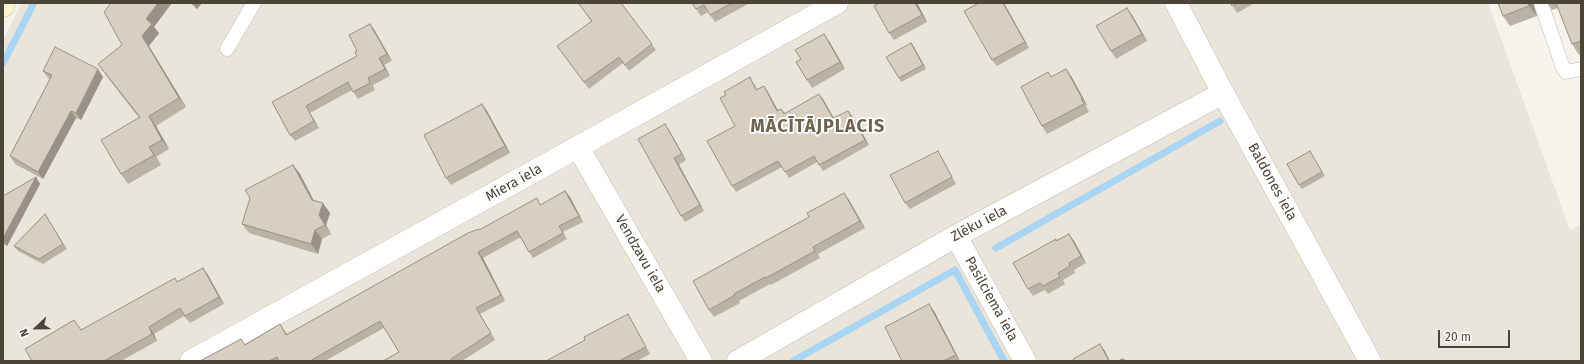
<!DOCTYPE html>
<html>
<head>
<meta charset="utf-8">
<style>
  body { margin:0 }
  #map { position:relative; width:1584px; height:364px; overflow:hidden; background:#f6f3ec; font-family:"Fira Sans",sans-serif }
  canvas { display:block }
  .frame { position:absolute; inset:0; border:4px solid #4b4439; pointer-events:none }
  .north { position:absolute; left:16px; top:308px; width:40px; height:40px; -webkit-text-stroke:3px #fff; paint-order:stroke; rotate:248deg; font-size:11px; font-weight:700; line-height:16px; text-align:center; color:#4b4439 }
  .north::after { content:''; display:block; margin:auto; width:14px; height:18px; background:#4b4439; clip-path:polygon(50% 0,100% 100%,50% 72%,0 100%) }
  .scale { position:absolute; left:1438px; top:330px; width:72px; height:18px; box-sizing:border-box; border:2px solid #4b4439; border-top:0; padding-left:5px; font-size:12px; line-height:14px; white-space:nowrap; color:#4b4439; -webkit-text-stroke:3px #fff; paint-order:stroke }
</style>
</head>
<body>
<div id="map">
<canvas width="1584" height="364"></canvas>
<div class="frame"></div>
<div class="north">N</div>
<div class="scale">20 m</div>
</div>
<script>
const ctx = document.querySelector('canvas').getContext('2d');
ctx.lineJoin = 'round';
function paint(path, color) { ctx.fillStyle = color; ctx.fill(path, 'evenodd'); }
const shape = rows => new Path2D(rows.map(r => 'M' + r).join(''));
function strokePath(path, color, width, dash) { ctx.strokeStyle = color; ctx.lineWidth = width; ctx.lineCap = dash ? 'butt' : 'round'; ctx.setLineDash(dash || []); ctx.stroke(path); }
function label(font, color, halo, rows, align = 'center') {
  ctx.font = font + ' "Fira Sans",sans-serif'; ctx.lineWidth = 3.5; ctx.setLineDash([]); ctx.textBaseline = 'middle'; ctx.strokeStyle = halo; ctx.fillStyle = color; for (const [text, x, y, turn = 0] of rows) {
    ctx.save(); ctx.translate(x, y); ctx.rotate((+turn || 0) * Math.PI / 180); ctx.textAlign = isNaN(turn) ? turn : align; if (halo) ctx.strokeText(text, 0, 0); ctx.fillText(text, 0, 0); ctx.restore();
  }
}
paint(shape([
  [22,3,1488,3,1570,230,1581,225,1581,361,3,361,3,40]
]), '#eae5da');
strokePath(shape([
  [3,63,34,3],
  [996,248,1220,121],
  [793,361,955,270,1004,361]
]), '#a9d4f2', 7);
const lane = shape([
  [1541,3,1562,65,1566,72,1581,69],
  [227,49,254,3]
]);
const street = shape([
  [1176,3,1223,93,1370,361],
  [578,147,701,361],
  [956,236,1025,361],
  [191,361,578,147,837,3],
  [738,361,956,236,1223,93]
]);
const secondary = shape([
  [3,6,4,3]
]);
strokePath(lane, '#c2bbae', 15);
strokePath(street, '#c2bbae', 23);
strokePath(secondary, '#d6c79b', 23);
strokePath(lane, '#fff', 14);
strokePath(street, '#fff', 22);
strokePath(secondary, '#fff3cd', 22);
paint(shape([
  [190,3,202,3,197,9],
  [578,3,621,3,656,50,629,71,623,63,589,89,562,53,591,21],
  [692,3,750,3,715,22,708,12,701,16],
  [879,3,917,3,927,22,894,40,889,33],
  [1004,3,1029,48,997,66,992,60],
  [1231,3,1255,3,1237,13],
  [1498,3,1533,3,1537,16,1510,26,1503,16],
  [1547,3,1581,3,1581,54,1579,55,1572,44,1558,8,1552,10],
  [1132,15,1147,41,1116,59,1111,51],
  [370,24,375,31,392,61,384,65,390,76,373,85,375,90,358,99,352,90,310,113,319,128,295,141,290,135,272,102,357,56,357,51],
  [154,27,159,33,149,46,186,107,156,126,169,149,156,157,161,165,128,184,121,174,139,118,105,74,98,64],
  [829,41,845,69,812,88,807,80,801,59],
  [911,43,914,47,926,69,901,82,899,78],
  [43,71,103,77,81,120,76,118,43,179,15,164,10,156,50,79,48,78],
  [1071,76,1087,105,1086,106,1089,112,1047,134,1042,126,1051,77],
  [754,83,757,90,764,86,768,92,778,110,781,109,785,113,823,99,834,118,848,111,852,116,869,145,823,171,817,162,789,178,782,167,736,192,732,186,735,126],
  [482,104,487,111,510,153,451,185,446,178],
  [669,130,686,160,679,165,704,211,685,222,681,216],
  [1310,151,1325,176,1302,189,1299,185],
  [942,158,956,184,910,209,905,203],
  [293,165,300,174,314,201,330,213,326,225,331,234,322,239,318,254,249,233,242,224],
  [36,177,40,184,7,246,3,244,3,196],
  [565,191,570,197,583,222,563,232,567,239,533,258,529,252,521,237,483,258,505,301,480,314,495,340,462,361,383,361,399,352,384,328,325,361,200,361,245,345,280,324,287,334,480,230,541,205],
  [849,200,865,228,818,254,820,258,771,285,770,284,739,301,740,303,714,317,709,310],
  [45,214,67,249,43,264,18,251,14,246],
  [1069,234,1074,241,1086,263,1074,270,1075,273,1063,280,1065,284,1048,294,1045,290,1033,296,1028,289,1057,240],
  [208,275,224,304,190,323,184,316,154,334,157,341,121,361,32,361,81,330,178,282],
  [934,311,960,361,902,361],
  [632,321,650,354,637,361,546,361]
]), '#bab2a6');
paint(shape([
  [158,3,172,3,154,27,159,33,149,46,186,107,179,98,142,36,146,19],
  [192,3,202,3,197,9],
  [915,3,917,3,927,22,922,15],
  [1003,3,1004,3,1029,48,1025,42],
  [1528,3,1533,3,1537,16,1529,6],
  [1127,8,1132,15,1147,41,1142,34],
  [370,24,375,31,392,61,387,54],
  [824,34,829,41,845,69,840,62],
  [911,43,914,47,926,69,923,65],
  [379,58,384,65,390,76,385,69],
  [98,69,103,77,81,120,76,113],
  [1066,69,1071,76,1087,105,1082,98],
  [764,86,768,92,781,117,777,111],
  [819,94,823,99,837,124,833,118],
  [482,104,487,111,510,153,505,146],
  [306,106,310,113,319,128,314,121],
  [71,111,76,118,43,179,38,172],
  [848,111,852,116,869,145,865,140],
  [149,116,156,126,169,149,162,140],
  [665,124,669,130,686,160,682,154],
  [149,147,156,157,161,165,154,155],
  [674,158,679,165,704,211,700,205],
  [293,165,300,174,318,209,312,200],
  [36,177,40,184,7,246,3,241,3,238],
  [565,191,570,197,583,222,579,216],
  [844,193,849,200,865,228,860,221],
  [323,203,330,213,326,225,331,234,325,225,319,215],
  [315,230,322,239,318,254,311,244],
  [1069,234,1074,241,1086,263,1081,256],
  [478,252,483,258,505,301,501,295],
  [203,268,208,275,224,304,219,297],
  [929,304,934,311,960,361,956,355],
  [149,327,154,334,157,341,152,334],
  [1100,344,1105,351,1110,361,1109,361]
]), '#979187');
const building = shape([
  [111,3,158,3,146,19,152,24,142,36,179,98,149,116,162,140,149,147,154,155,121,174,101,140,140,117,98,64,122,45,104,12,111,3],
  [578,3,621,3,652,44,625,65,619,57,584,82,557,46,592,21,578,3],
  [692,3,732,3,710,15,704,5,696,9,692,3],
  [879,3,915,3,922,15,889,33,874,6,879,3],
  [976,3,1003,3,1025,42,992,60,964,11,977,4,976,3],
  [1231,3,1237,3,1232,6,1231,3],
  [1498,3,1528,3,1529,6,1503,16,1498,3],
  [1556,3,1581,3,1581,41,1572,44,1556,3],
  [1127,8,1142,34,1111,51,1096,26,1127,8],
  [370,24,387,54,379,58,385,69,368,78,370,83,353,92,348,82,306,106,314,121,290,135,272,102,357,56,355,52,357,51,349,35,370,24],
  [824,34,840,62,807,80,796,62,801,59,795,50,824,34],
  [911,43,923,65,899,78,886,57,911,43],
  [55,47,98,69,76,113,71,111,38,172,10,156,52,75,43,71,55,47],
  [1066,69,1082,98,1081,99,1084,104,1042,126,1021,87,1048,72,1051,77,1066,69],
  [750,77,756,90,764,86,777,111,781,109,784,114,819,94,833,118,848,111,865,140,819,165,814,156,785,172,778,161,732,186,707,141,735,126,720,98,726,95,724,92,750,77],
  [482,104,505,146,446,178,424,135,482,104],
  [665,124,682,154,674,158,700,205,681,216,638,139,665,124],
  [938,151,952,177,905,203,890,175,938,151],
  [1310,151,1322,172,1299,185,1287,164,1310,151],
  [293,165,312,200,323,203,319,215,325,225,315,230,311,244,242,224,250,198,245,190,293,165],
  [36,177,3,238,3,196,36,177],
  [565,191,579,216,559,226,563,233,529,252,517,231,478,252,501,295,476,308,491,333,451,359,452,361,383,361,399,352,380,321,310,361,279,361,277,357,269,361,200,361,241,339,245,345,280,324,286,335,468,233,479,229,479,230,537,198,540,205,565,191],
  [844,193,860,221,813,247,815,251,766,278,765,277,734,294,735,295,709,310,693,281,809,217,807,213,844,193],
  [45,214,63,244,39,259,14,246,45,214],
  [1069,234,1081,256,1069,263,1070,266,1058,273,1060,277,1043,286,1040,283,1028,289,1013,263,1056,239,1056,241,1069,234],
  [203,268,219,297,185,316,180,308,149,327,152,334,104,361,32,361,25,349,74,320,81,330,175,278,177,282,203,268],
  [929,304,956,355,943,361,902,361,885,327,929,304],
  [628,314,646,347,619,361,546,361,585,340,584,337,628,314],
  [1100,344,1109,361,1074,361,1073,359,1100,344],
  [1122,359,1127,361,1118,361,1122,359]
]);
paint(building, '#d8cfc1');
strokePath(building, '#979187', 1);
label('14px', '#4b4439', '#fff', [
  ["Baldones iela",1272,182,61],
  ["Miera iela",514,183,-29],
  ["Zlēku iela",979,224,-28],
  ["Vendzavu iela",640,254,60],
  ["Pasilciema iela",991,299,61]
]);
ctx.letterSpacing = '1px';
label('bold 18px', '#6e6250', '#fff', [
  ["MĀCĪTĀJPLACIS",818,127]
]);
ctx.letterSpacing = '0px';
</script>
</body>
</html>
